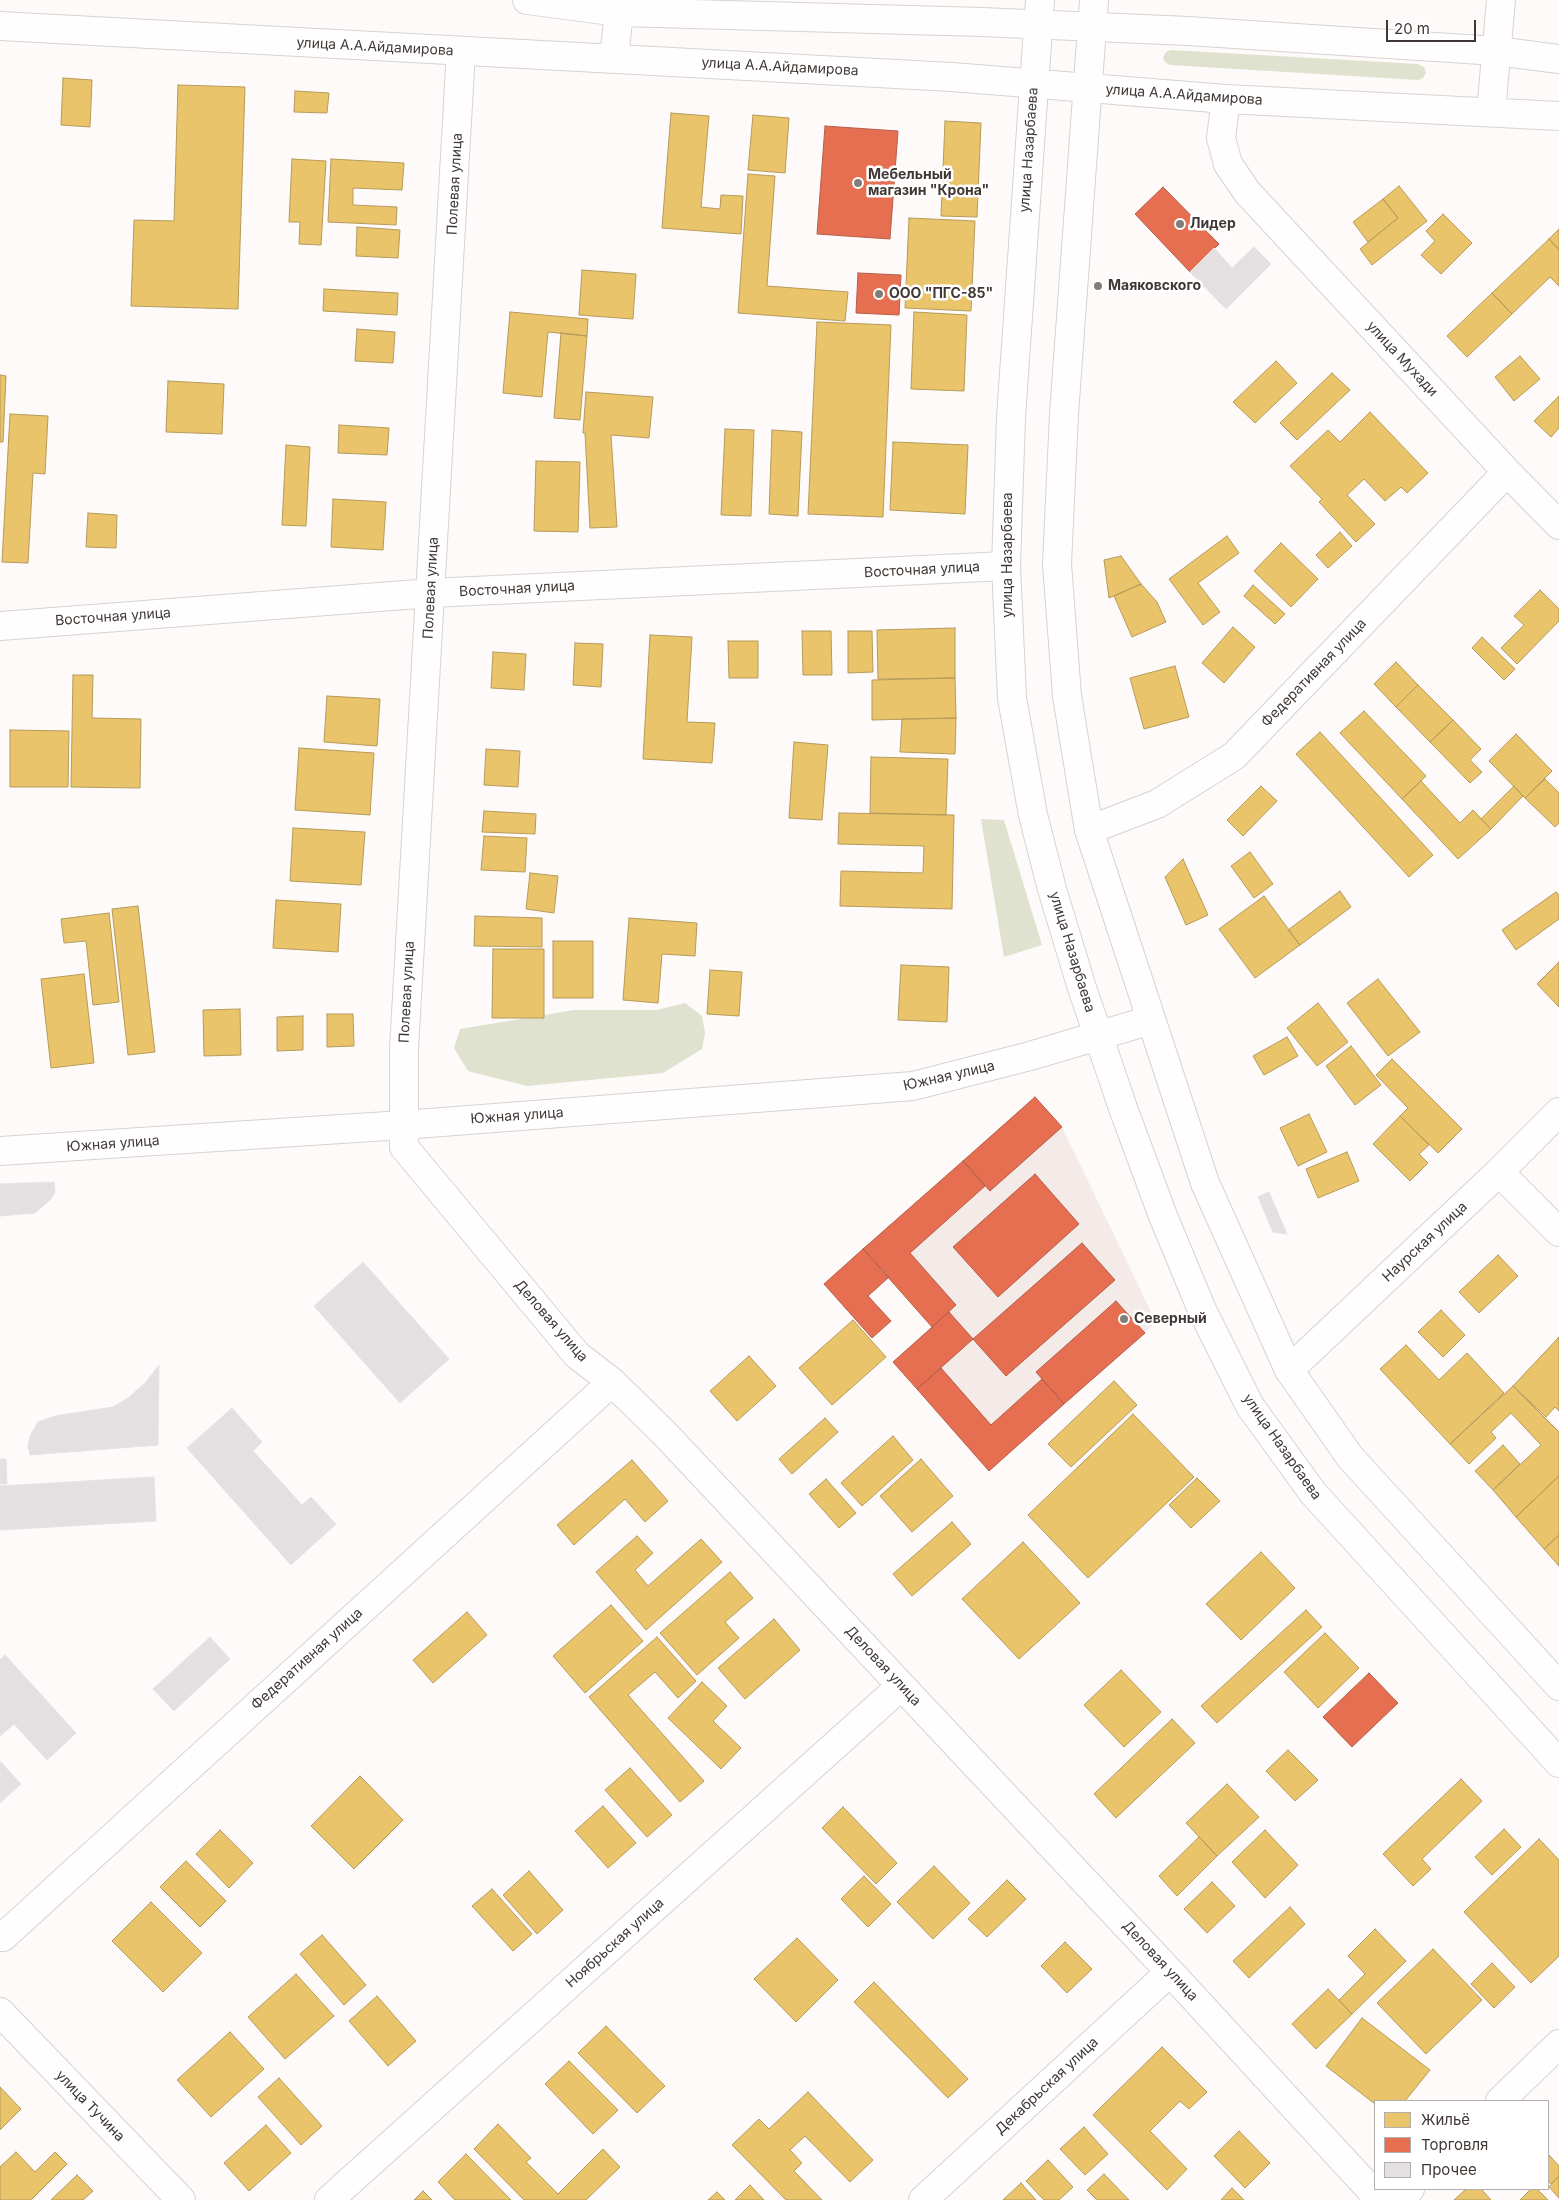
<!DOCTYPE html>
<html>
<head>
<meta charset="utf-8">
<style>
  body { margin:0 }
  #map { position:relative; width:1559px; height:2200px; overflow:hidden; background:#fdfaf9; font-family:Inter,sans-serif }
  canvas { display:block }
  .legend { position:absolute; left:1374px; top:2100px; width:175px; height:90px; box-sizing:border-box; background:#fff; border:1px solid #b3afae; margin:0; padding:6px 9px; list-style:none; font-size:15px; color:#403835 }
  .legend li { display:flex; align-items:center; gap:10px; height:25px }
  .legend b { width:25px; border:1px solid #b3afae }
  .scale { position:absolute; left:1386px; top:20px; width:90px; height:22px; box-sizing:border-box; border:2px solid #403835; border-top:0; padding-left:6px; font-size:15px; line-height:18px; white-space:nowrap; color:#403835; -webkit-text-stroke:4px #fff; paint-order:stroke }
</style>
</head>
<body>
<div id="map">
<canvas width="1559" height="2200"></canvas>
<ul class="legend">
<li><b style="height:14px;background:#e9c46a"></b>Жильё</li>
<li><b style="height:14px;background:#e76f51"></b>Торговля</li>
<li><b style="height:14px;background:#e4e0e2"></b>Прочее</li>
</ul>
<div class="scale">20 m</div>
</div>
<script>
const ctx = document.querySelector('canvas').getContext('2d');
ctx.lineJoin = 'round';
function paint(path, color) { ctx.fillStyle = color; ctx.fill(path, 'evenodd'); }
const shape = rows => new Path2D(rows.map(r => 'M' + r).join(''));
function strokePath(path, color, width, dash) { ctx.strokeStyle = color; ctx.lineWidth = width; ctx.lineCap = dash ? 'butt' : 'round'; ctx.setLineDash(dash || []); ctx.stroke(path); }
function label(font, color, halo, rows, align = 'center') {
  ctx.font = font + ' Inter,sans-serif'; ctx.lineWidth = 5; ctx.setLineDash([]); ctx.textBaseline = 'middle'; ctx.strokeStyle = halo; ctx.fillStyle = color; for (const [text, x, y, turn = 0] of rows) {
    ctx.save(); ctx.translate(x, y); ctx.rotate((+turn || 0) * Math.PI / 180); ctx.textAlign = isNaN(turn) ? turn : align; if (halo) ctx.strokeText(text, 0, 0); ctx.fillText(text, 0, 0); ctx.restore();
  }
}
paint(shape([
  [1035,1097,1062,1127,1156,1322,989,1471,893,1362,932,1326,863,1249]
]), '#f4ebe9');
paint(shape([
  [1171,50,1418,64,1424,67,1426,73,1423,78,1418,80,1170,65,1165,62,1163,58,1166,52],
  [981,819,1004,820,1042,945,1004,957],
  [685,1003,702,1016,705,1033,702,1049,663,1073,527,1086,468,1071,454,1048,460,1029,574,1010,657,1010]
]), '#dee2ce');
const homes = shape([
  [63,78,92,80,90,127,61,125,63,78],
  [178,85,245,87,238,309,131,306,134,220,174,221,178,85],
  [295,91,329,93,327,113,294,112,295,91],
  [671,113,709,116,701,207,720,209,721,195,743,196,741,234,662,228,671,113],
  [753,115,789,118,785,173,748,170,753,115],
  [945,121,981,123,977,217,941,216,945,121],
  [292,159,326,161,321,245,299,244,300,222,289,222,292,159],
  [331,159,404,163,402,190,353,188,353,205,397,207,396,225,328,222,331,159],
  [748,174,775,176,767,286,848,292,845,321,738,313,748,174],
  [1399,186,1427,221,1372,265,1360,249,1398,218,1383,199,1399,186],
  [1383,199,1398,218,1368,242,1353,222,1383,199],
  [1443,214,1472,243,1441,274,1421,255,1435,241,1426,231,1443,214],
  [909,218,975,221,971,311,905,308,909,218],
  [357,227,400,230,398,258,356,256,357,227],
  [1559,229,1559,250,1549,239,1559,229],
  [1549,239,1559,250,1559,286,1550,277,1512,314,1492,293,1549,239],
  [582,270,636,274,633,319,579,315,582,270],
  [324,289,398,293,397,315,323,311,324,289],
  [1492,293,1512,314,1467,357,1447,336,1492,293],
  [510,312,588,319,587,336,548,332,542,397,503,393,510,312],
  [914,312,967,315,964,391,911,389,914,312],
  [817,322,891,325,883,517,808,514,817,322],
  [357,329,395,332,393,363,355,361,357,329],
  [561,333,587,336,580,420,554,418,561,333],
  [1520,356,1540,379,1514,401,1495,377,1520,356],
  [1276,361,1297,383,1255,423,1233,402,1276,361],
  [1332,373,1350,390,1297,440,1280,423,1332,373],
  [0,375,6,376,3,442,0,442,0,375],
  [168,381,224,384,222,434,166,432,168,381],
  [586,392,653,397,649,438,611,435,617,527,590,528,585,433,583,433,586,392],
  [1559,396,1559,428,1551,437,1534,421,1559,396],
  [1370,412,1428,473,1407,493,1401,487,1385,501,1364,479,1347,495,1375,524,1356,542,1319,502,1322,499,1290,466,1328,430,1340,442,1370,412],
  [10,414,48,416,45,474,33,473,28,563,2,562,10,414],
  [339,425,389,428,387,455,338,453,339,425],
  [725,429,754,430,751,516,721,515,725,429],
  [772,430,802,432,798,516,769,514,772,430],
  [893,442,968,445,965,514,890,510,893,442],
  [286,445,310,447,306,526,282,525,286,445],
  [536,461,580,462,578,532,534,531,536,461],
  [333,499,386,502,383,550,331,547,333,499],
  [88,513,117,515,116,548,86,547,88,513],
  [1340,532,1352,546,1328,568,1316,555,1340,532],
  [1227,536,1239,553,1198,583,1220,612,1203,625,1169,579,1227,536],
  [1281,543,1318,579,1291,607,1254,571,1281,543],
  [1121,556,1141,584,1109,598,1104,560,1121,556],
  [1141,584,1157,602,1166,622,1132,637,1114,596,1141,584],
  [1253,585,1285,614,1275,624,1244,596,1253,585],
  [1540,590,1559,609,1559,621,1517,664,1501,648,1524,625,1514,616,1540,590],
  [1233,627,1255,647,1224,683,1202,663,1233,627],
  [955,628,955,678,878,679,877,630,955,628],
  [802,631,831,631,832,675,803,675,802,631],
  [848,631,872,631,873,672,848,673,848,631],
  [650,635,692,637,687,722,715,723,712,763,643,759,650,635],
  [1482,637,1515,669,1504,680,1472,648,1482,637],
  [728,641,758,641,758,678,729,678,728,641],
  [575,643,603,644,601,687,573,685,575,643],
  [493,652,526,654,524,690,491,688,493,652],
  [1396,662,1418,685,1396,707,1374,684,1396,662],
  [1175,666,1189,717,1144,729,1130,678,1175,666],
  [73,675,93,675,92,718,141,719,140,788,71,787,73,675],
  [955,678,956,718,872,720,872,680,955,678],
  [1418,685,1453,720,1430,742,1396,707,1418,685],
  [327,696,380,699,377,746,324,742,327,696],
  [1364,711,1426,776,1402,799,1340,733,1364,711],
  [956,718,955,754,900,752,902,719,956,718],
  [1453,720,1481,749,1470,760,1482,772,1470,783,1430,742,1453,720],
  [10,730,69,731,68,787,10,787,10,730],
  [1320,732,1433,855,1409,877,1296,754,1320,732],
  [1516,734,1552,771,1525,798,1489,761,1516,734],
  [794,742,828,745,822,820,789,818,794,742],
  [299,748,374,753,370,815,295,810,299,748],
  [486,749,520,751,518,787,484,785,486,749],
  [871,757,948,759,946,815,870,813,871,757],
  [1545,779,1559,793,1559,823,1555,827,1525,798,1545,779],
  [1421,781,1460,823,1473,810,1491,829,1458,859,1402,799,1421,781],
  [1261,786,1277,801,1243,836,1227,820,1261,786],
  [1514,786,1523,796,1491,829,1481,819,1514,786],
  [484,811,536,814,535,834,482,832,484,811],
  [839,813,954,815,952,909,840,906,841,871,923,873,924,846,838,844,839,813],
  [293,828,365,832,361,885,290,881,293,828],
  [484,836,527,838,525,872,481,870,484,836],
  [1250,852,1273,884,1254,898,1231,866,1250,852],
  [1183,859,1208,915,1186,925,1165,877,1183,859],
  [530,873,558,876,554,913,526,909,530,873],
  [1340,891,1351,907,1300,945,1288,930,1340,891],
  [1556,892,1559,895,1559,919,1516,950,1502,930,1556,892],
  [1264,896,1300,945,1255,978,1219,929,1264,896],
  [276,900,341,904,338,952,273,948,276,900],
  [138,906,155,1052,128,1055,112,909,138,906],
  [109,913,119,1002,93,1005,86,941,64,943,61,919,109,913],
  [475,916,542,918,542,947,474,946,475,916],
  [629,918,697,923,695,956,662,954,658,1003,623,1000,629,918],
  [553,941,593,941,593,998,553,998,553,941],
  [493,949,544,949,544,1018,492,1018,493,949],
  [1559,962,1559,1007,1537,984,1559,962],
  [901,965,949,967,947,1022,898,1020,901,965],
  [710,970,742,972,739,1016,707,1014,710,970],
  [84,974,94,1063,51,1068,41,979,84,974],
  [1378,979,1420,1032,1388,1056,1347,1003,1378,979],
  [1318,1003,1348,1042,1317,1066,1287,1028,1318,1003],
  [240,1009,241,1055,204,1056,203,1010,240,1009],
  [327,1014,353,1014,354,1046,327,1047,327,1014],
  [303,1016,303,1050,277,1051,277,1017,303,1016],
  [1287,1037,1298,1056,1264,1075,1253,1056,1287,1037],
  [1351,1046,1381,1085,1355,1105,1326,1066,1351,1046],
  [1392,1059,1462,1129,1438,1153,1400,1116,1408,1108,1376,1075,1392,1059],
  [1309,1114,1327,1152,1298,1166,1280,1128,1309,1114],
  [1400,1116,1429,1145,1419,1154,1428,1163,1410,1181,1373,1144,1400,1116],
  [1347,1152,1359,1181,1318,1198,1306,1169,1347,1152],
  [1498,1255,1518,1276,1479,1313,1459,1292,1498,1255],
  [1441,1310,1465,1335,1443,1357,1418,1332,1441,1310],
  [853,1320,886,1357,832,1405,799,1368,853,1320],
  [1559,1337,1559,1411,1555,1407,1546,1417,1513,1386,1559,1337],
  [1406,1345,1439,1380,1467,1353,1504,1393,1450,1444,1380,1369,1406,1345],
  [749,1356,776,1386,737,1421,710,1391,749,1356],
  [1114,1381,1137,1405,1071,1467,1048,1444,1114,1381],
  [1513,1386,1559,1432,1559,1476,1516,1517,1493,1490,1541,1445,1511,1413,1491,1432,1496,1438,1469,1464,1450,1444,1513,1386],
  [1133,1414,1194,1477,1088,1578,1028,1515,1133,1414],
  [825,1418,838,1432,792,1474,779,1459,825,1418],
  [893,1436,913,1460,862,1506,841,1483,893,1436],
  [1503,1445,1520,1464,1493,1490,1475,1471,1503,1445],
  [921,1459,953,1496,912,1532,880,1496,921,1459],
  [632,1460,668,1501,645,1522,625,1499,574,1545,557,1525,632,1460],
  [1559,1476,1559,1535,1544,1549,1516,1517,1559,1476],
  [1197,1478,1220,1501,1191,1528,1169,1505,1197,1478],
  [826,1479,856,1513,839,1528,809,1494,826,1479],
  [952,1522,971,1544,912,1596,893,1574,952,1522],
  [1559,1535,1559,1566,1544,1549,1559,1535],
  [637,1536,653,1553,635,1570,648,1586,701,1539,722,1562,646,1630,596,1572,637,1536],
  [1023,1542,1080,1603,1019,1659,962,1599,1023,1542],
  [1261,1552,1295,1588,1241,1640,1206,1604,1261,1552],
  [730,1572,753,1598,725,1622,739,1638,697,1675,660,1633,730,1572],
  [611,1605,643,1641,585,1693,553,1656,611,1605],
  [1306,1610,1322,1627,1217,1723,1201,1706,1306,1610],
  [467,1612,487,1635,433,1683,413,1660,467,1612],
  [774,1619,800,1650,745,1699,718,1668,774,1619],
  [1325,1633,1359,1668,1318,1708,1284,1672,1325,1633],
  [657,1637,696,1681,678,1698,655,1672,628,1695,704,1781,680,1802,589,1697,657,1637],
  [1121,1670,1161,1712,1124,1747,1084,1705,1121,1670],
  [702,1682,727,1706,713,1721,741,1748,721,1769,668,1718,702,1682],
  [1172,1719,1195,1743,1116,1818,1094,1794,1172,1719],
  [1288,1750,1318,1780,1295,1801,1266,1771,1288,1750],
  [630,1768,672,1815,647,1837,605,1790,630,1768],
  [360,1776,403,1820,354,1869,311,1826,360,1776],
  [1461,1779,1482,1801,1422,1859,1431,1869,1413,1886,1383,1854,1461,1779],
  [1227,1784,1259,1817,1217,1856,1186,1823,1227,1784],
  [603,1806,636,1843,608,1868,575,1831,603,1806],
  [843,1807,897,1863,876,1884,822,1828,843,1807],
  [1504,1829,1521,1847,1492,1875,1475,1857,1504,1829],
  [220,1830,253,1863,229,1888,196,1854,220,1830],
  [1265,1830,1298,1865,1265,1898,1232,1862,1265,1830],
  [1199,1837,1217,1856,1177,1896,1159,1876,1199,1837],
  [1539,1839,1559,1860,1559,1956,1531,1983,1464,1912,1539,1839],
  [186,1861,226,1901,200,1927,160,1887,186,1861],
  [934,1866,970,1903,933,1939,897,1902,934,1866],
  [529,1871,563,1910,537,1934,503,1895,529,1871],
  [864,1876,891,1904,868,1927,841,1899,864,1876],
  [1007,1880,1026,1899,987,1937,968,1919,1007,1880],
  [1212,1882,1235,1906,1207,1933,1184,1909,1212,1882],
  [492,1889,532,1934,513,1951,472,1906,492,1889],
  [151,1902,202,1953,163,1992,112,1941,151,1902],
  [1290,1907,1305,1924,1249,1978,1233,1961,1290,1907],
  [1375,1929,1406,1961,1352,2014,1339,2000,1365,1974,1348,1956,1375,1929],
  [322,1935,366,1985,344,2005,300,1954,322,1935],
  [797,1938,838,1980,796,2022,754,1979,797,1938],
  [1065,1942,1092,1969,1067,1993,1041,1966,1065,1942],
  [1433,1949,1482,2000,1426,2054,1377,2003,1433,1949],
  [1492,1963,1515,1987,1494,2008,1471,1984,1492,1963],
  [296,1974,334,2016,285,2059,248,2017,296,1974],
  [874,1982,968,2079,948,2098,854,2002,874,1982],
  [1328,1989,1352,2014,1316,2049,1292,2024,1328,1989],
  [377,1996,416,2041,388,2066,349,2021,377,1996],
  [1362,2018,1430,2070,1405,2101,1375,2101,1375,2104,1326,2066,1362,2018],
  [606,2026,665,2086,637,2113,578,2053,606,2026],
  [230,2032,264,2069,211,2117,177,2080,230,2032],
  [1162,2047,1207,2092,1189,2109,1180,2101,1150,2131,1187,2169,1167,2190,1093,2115,1162,2047],
  [569,2061,618,2110,593,2134,545,2084,569,2061],
  [279,2078,322,2126,301,2145,258,2097,279,2078],
  [0,2087,21,2109,0,2130,0,2087],
  [808,2092,873,2160,850,2182,805,2136,790,2150,802,2163,794,2171,822,2200,786,2200,732,2145,759,2119,769,2129,808,2092],
  [498,2124,531,2158,526,2162,558,2194,603,2149,620,2167,586,2200,524,2200,474,2149,498,2124],
  [266,2125,291,2153,249,2191,224,2163,266,2125],
  [1084,2127,1108,2154,1085,2175,1060,2149,1084,2127],
  [1239,2131,1270,2163,1245,2188,1214,2156,1239,2131],
  [16,2152,35,2172,55,2152,67,2164,31,2200,0,2200,0,2167,16,2152],
  [466,2154,511,2200,455,2200,438,2182,466,2154],
  [1548,2154,1559,2166,1559,2176,1551,2184,1548,2180,1548,2154],
  [1048,2160,1073,2187,1059,2200,1044,2200,1026,2181,1048,2160],
  [1104,2174,1129,2200,1097,2200,1087,2190,1104,2174],
  [77,2175,93,2191,83,2200,51,2200,77,2175],
  [1559,2176,1559,2198,1549,2187,1559,2176],
  [1021,2183,1036,2200,1003,2200,1021,2183],
  [750,2185,764,2200,735,2200,750,2185],
  [1232,2188,1244,2200,1221,2200,1232,2188],
  [1466,2189,1481,2189,1491,2200,1454,2200,1466,2189],
  [1531,2189,1537,2189,1548,2200,1520,2200,1531,2189],
  [423,2191,432,2200,414,2200,423,2191],
  [717,2192,725,2200,708,2200,717,2192]
]);
paint(homes, '#e9c46a');
strokePath(homes, '#b69a5a', 1);
const shops = shape([
  [825,126,898,131,890,239,817,234,825,126],
  [1163,187,1219,244,1190,272,1135,214,1163,187],
  [858,273,901,275,899,315,856,313,858,273],
  [1035,1097,1062,1127,990,1191,963,1161,1035,1097],
  [963,1161,985,1186,910,1253,956,1305,932,1327,863,1249,963,1161],
  [1035,1174,1079,1224,998,1297,953,1247,1035,1174],
  [1082,1243,1115,1280,1006,1376,973,1339,1082,1243],
  [863,1249,889,1277,868,1296,891,1321,872,1338,824,1284,863,1249],
  [1116,1301,1145,1333,1064,1404,1036,1372,1116,1301],
  [949,1312,973,1339,917,1389,893,1362,949,1312],
  [941,1368,991,1425,1042,1379,1064,1404,989,1471,917,1389,941,1368],
  [1369,1673,1398,1703,1352,1747,1323,1717,1369,1673]
]);
paint(shops, '#e76f51');
strokePath(shops, '#b55e49', 1);
const building = shape([
  [1254,247,1271,264,1226,309,1190,272,1214,248,1232,268,1254,247],
  [54,1182,55,1192,51,1199,35,1213,0,1216,0,1184,54,1182],
  [1269,1192,1287,1234,1273,1232,1258,1197,1269,1192],
  [363,1262,449,1359,400,1403,314,1306,363,1262],
  [159,1365,158,1445,30,1455,28,1446,30,1436,38,1422,55,1416,113,1407,128,1398,146,1382,159,1365],
  [232,1408,262,1442,253,1451,302,1505,311,1497,336,1524,291,1565,187,1448,232,1408],
  [0,1459,6,1459,7,1484,0,1484,0,1459],
  [154,1477,156,1521,0,1530,0,1486,154,1477],
  [210,1637,230,1659,174,1711,153,1689,210,1637],
  [5,1655,76,1733,47,1760,14,1724,0,1736,0,1660,5,1655],
  [0,1761,21,1784,0,1803,0,1761]
]);
paint(building, '#e4e0e2');
strokePath(building, '#e5e2e5', 1);
const minor = shape([
  [461,51,404,1049,404,1147,577,1355,612,1382,665,1434,1170,1972,1380,2200],
  [1226,99,1221,138,1228,164,1247,192,1507,472,1559,525],
  [1491,112,1501,0],
  [0,626,431,593,1006,566],
  [1089,830,1157,804,1234,756,1507,472],
  [0,1151,403,1125,913,1086,1030,1056,1151,1020],
  [1499,1172,1559,1232],
  [1289,1370,1499,1172,1559,1112],
  [3,1937,612,1382],
  [0,2012,181,2200],
  [1500,2101,1559,2044],
  [329,2200,901,1686],
  [923,2200,1170,1972],
  [1399,2200,1410,2189]
]);
const secondary = shape([
  [527,0,619,12,982,22,1188,31,1497,51,1559,59],
  [0,26,952,77,1226,99,1559,116],
  [614,58,619,12]
]);
const primary = shape([
  [1040,0,1011,417,1006,566,1012,698,1033,815,1052,889,1082,988,1123,1108,1163,1216,1202,1310,1250,1406,1313,1493,1559,1763],
  [1094,0,1064,414,1057,564,1067,696,1089,830,1205,1183,1289,1370,1350,1457,1559,1686]
]);
strokePath(minor, '#d8d2d1', 30);
strokePath(secondary, '#d8d2d1', 30);
strokePath(primary, '#d8d2d1', 30);
strokePath(minor, '#fffefe', 28);
strokePath(secondary, '#fffefe', 28);
strokePath(primary, '#fffefe', 28);
for (const [x, y, r, color] of [
  [858,183,5,"#827c7a"],
  [1180,224,5,"#827c7a"],
  [1098,286,5,"#827c7a"],
  [879,294,5,"#827c7a"],
  [1124,1319,5,"#827c7a"]
]) { const dot = new Path2D(); dot.arc(x, y, r, 0, 2 * Math.PI); ctx.fillStyle = color; ctx.fill(dot); strokePath(dot, '#fff', 2); }
label('14px', '#403835', '#fff', [
  ["улица А.А.Айдамирова",375,47,3],
  ["улица А.А.Айдамирова",780,67,3],
  ["улица А.А.Айдамирова",1184,95,4],
  ["улица Назарбаева",1029,150,-86],
  ["Полевая улица",455,184,-87],
  ["улица Мухади",1402,359,47],
  ["улица Назарбаева",1008,555,-90],
  ["Восточная улица",922,570,-3],
  ["Полевая улица",431,588,-87],
  ["Восточная улица",517,589,-3],
  ["Восточная улица",113,617,-4],
  ["Федеративная улица",1314,673,-46],
  ["улица Назарбаева",1072,952,73],
  ["Полевая улица",407,992,-87],
  ["Южная улица",949,1076,-13],
  ["Южная улица",517,1116,-4],
  ["Южная улица",113,1144,-4],
  ["Наурская улица",1425,1242,-43],
  ["Деловая улица",551,1321,49],
  ["улица Назарбаева",1282,1447,55],
  ["Федеративная улица",307,1659,-42],
  ["Деловая улица",883,1666,47],
  ["Ноябрьская улица",615,1943,-42],
  ["Деловая улица",1160,1961,47],
  ["Декабрьская улица",1047,2086,-43],
  ["улица Тучина",90,2106,46]
]);
label('bold 14px', '#403835', '#fff', [
  ["Мебельный",868,175],
  ["магазин \"Крона\"",868,191],
  ["Лидер",1190,224],
  ["Маяковского",1108,286],
  ["ООО \"ПГС-85\"",889,294],
  ["Северный",1134,1319]
], 'left');
</script>
</body>
</html>
